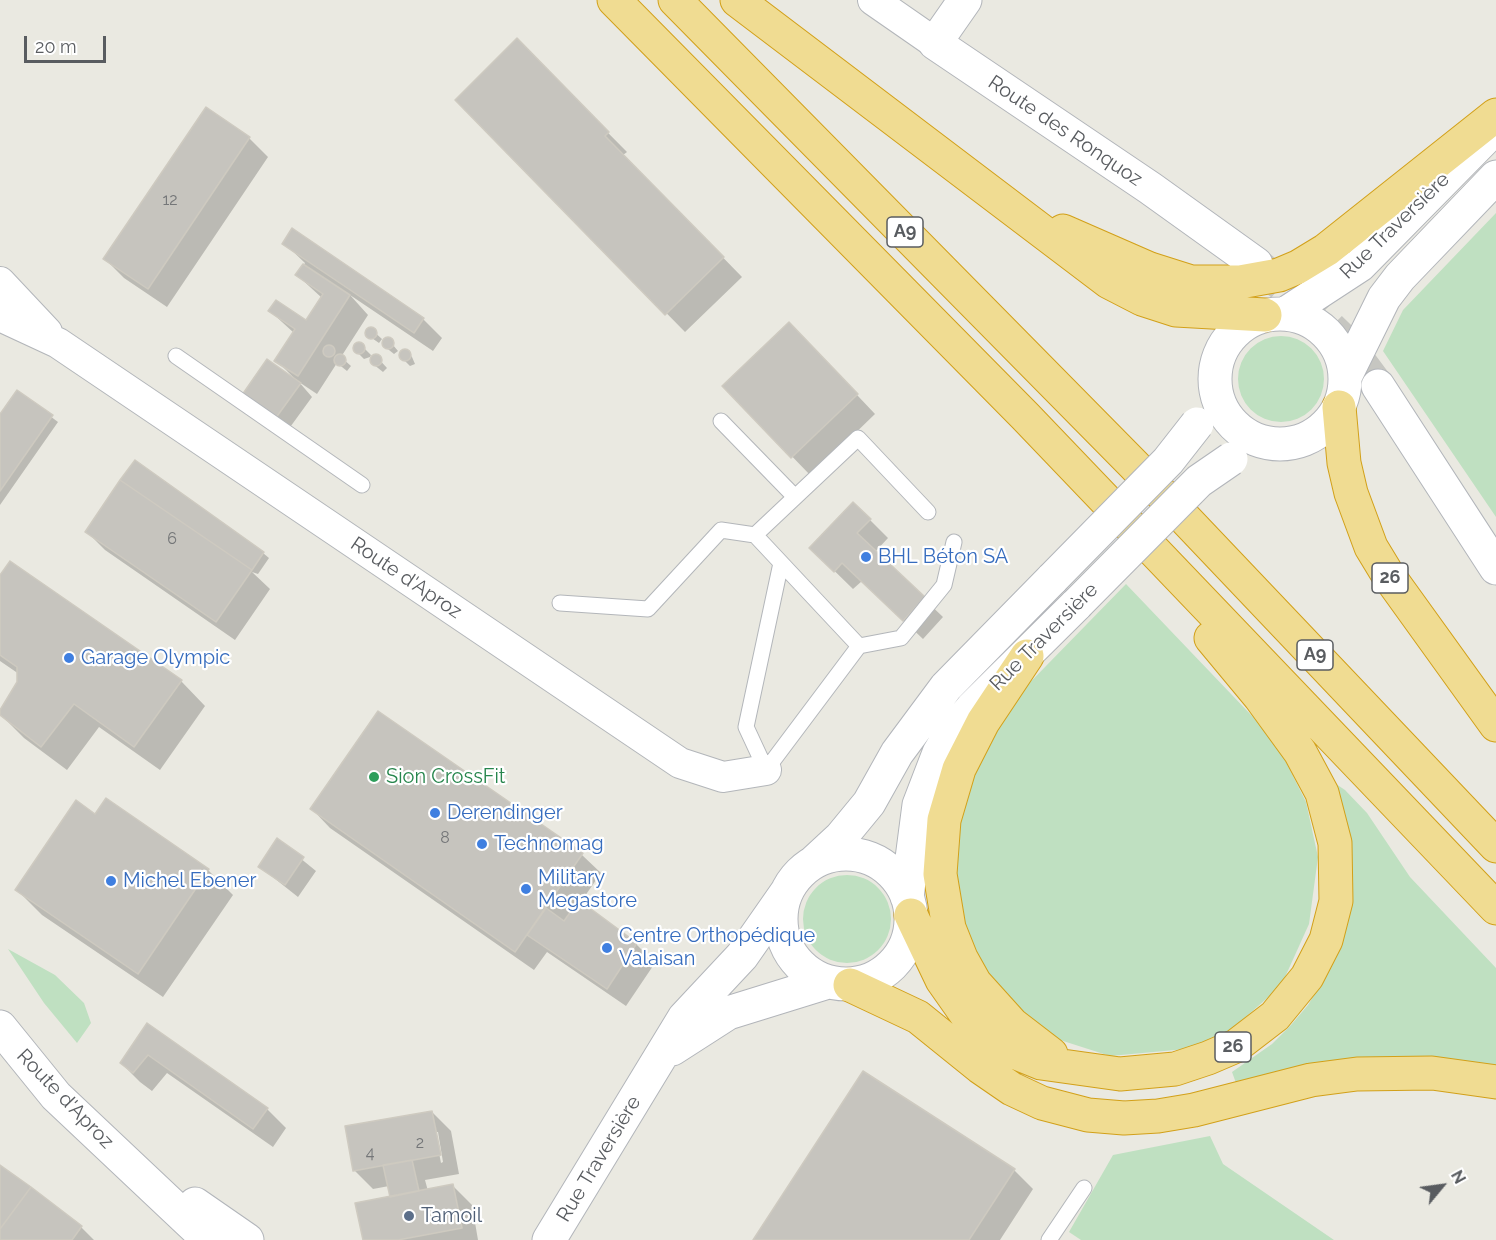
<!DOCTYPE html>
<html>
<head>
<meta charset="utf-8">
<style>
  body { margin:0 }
  #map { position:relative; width:1496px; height:1240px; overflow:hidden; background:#eae9e1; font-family:Raleway,sans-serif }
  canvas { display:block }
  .north { position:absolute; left:1412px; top:1156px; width:60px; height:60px; -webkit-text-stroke:4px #fff; paint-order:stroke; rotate:61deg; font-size:16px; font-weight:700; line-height:24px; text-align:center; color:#595c60 }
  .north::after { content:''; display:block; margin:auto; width:21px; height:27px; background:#595c60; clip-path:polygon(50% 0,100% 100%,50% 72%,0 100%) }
  .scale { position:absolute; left:24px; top:36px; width:82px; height:27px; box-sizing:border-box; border:3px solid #595c60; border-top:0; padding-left:8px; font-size:18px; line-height:21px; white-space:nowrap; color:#595c60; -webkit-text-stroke:4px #fff; paint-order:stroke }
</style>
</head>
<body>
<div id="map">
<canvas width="1496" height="1240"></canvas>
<div class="north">N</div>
<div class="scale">20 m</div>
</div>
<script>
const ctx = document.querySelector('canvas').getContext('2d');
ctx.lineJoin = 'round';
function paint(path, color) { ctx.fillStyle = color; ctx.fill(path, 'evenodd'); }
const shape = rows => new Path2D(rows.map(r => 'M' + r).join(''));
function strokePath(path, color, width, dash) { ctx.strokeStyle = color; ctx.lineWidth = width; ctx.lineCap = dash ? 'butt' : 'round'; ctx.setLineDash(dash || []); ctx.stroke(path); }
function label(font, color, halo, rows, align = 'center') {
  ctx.font = font + ' Raleway,sans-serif'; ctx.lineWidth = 4.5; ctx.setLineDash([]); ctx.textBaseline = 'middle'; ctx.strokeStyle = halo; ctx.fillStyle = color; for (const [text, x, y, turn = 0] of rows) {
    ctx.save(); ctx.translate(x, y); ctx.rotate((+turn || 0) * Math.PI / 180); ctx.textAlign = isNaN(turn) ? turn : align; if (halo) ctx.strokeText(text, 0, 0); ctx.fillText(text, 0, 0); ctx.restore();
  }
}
paint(shape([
  [1496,213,1496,517,1383,351,1403,310],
  '1238 379a43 43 0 1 1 86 0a43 43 0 1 1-86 0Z',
  [1126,584,1253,717,1283,756,1306,802,1318,857,1309,924,1281,986,1224,1036,1186,1049,1110,1056,1060,1040,1019,1015,991,986,952,898,954,818,1006,707],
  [1333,782,1345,790,1367,813,1410,877,1496,968,1496,1069,1461,1062,1402,1057,1364,1059,1236,1083,1232,1072,1272,1044,1291,1025,1308,1005,1324,979],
  '803 919a44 44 0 1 1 88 0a44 44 0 1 1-88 0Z',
  [8,949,55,975,84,1003,91,1023,77,1043,44,1003],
  [1210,1136,1223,1164,1334,1240,1081,1240,1069,1232,1113,1155]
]), '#bfe0c1');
paint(shape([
  [517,41,627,152,623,155,742,277,685,332,457,100],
  [249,138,268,157,167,307,124,278,105,259],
  [284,243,423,319,442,338,433,351,350,295,368,315,341,357,351,366,347,371,337,363,317,394,299,382,312,397,288,430,256,408,294,378,276,360,294,333,270,311,307,322,322,298,297,275,305,263],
  [371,329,382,339,379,343,366,334],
  [388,339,398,351,394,354,384,346,383,342],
  [807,342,875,414,811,476,724,386],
  [361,345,371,355,370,357,364,359,358,353,355,347],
  [407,351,412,357,415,364,410,366,404,360,401,354],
  [376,356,387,368,383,372,373,364,372,359],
  [18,392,58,422,0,505,0,417],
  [870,520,888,538,875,552,943,617,923,639,862,581,853,589,811,548],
  [87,532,263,553,269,558,258,574,252,572,270,589,235,640,105,550],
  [0,578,181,681,205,706,160,770,99,727,67,770,24,738,0,714,19,682,19,674,0,661],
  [378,713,582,855,601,873,580,903,636,944,655,963,626,1006,547,952,534,970,330,828,312,809],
  [95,816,208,870,233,895,163,997,42,915,17,890],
  [278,840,316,871,298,897,260,867],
  [148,1025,267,1109,286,1128,273,1147,167,1073,152,1091,140,1082,121,1063],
  [432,1112,451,1131,459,1174,425,1180,428,1191,453,1186,472,1205,478,1240,364,1240,391,1198,389,1186,373,1189,354,1170],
  [435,1132,438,1132,443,1162,441,1163],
  [0,1167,81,1227,94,1240,0,1240],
  [1014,1170,1033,1189,1000,1240,755,1240]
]), '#0003');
const building = shape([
  [517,38,609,132,605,136,724,257,665,315,455,100,517,38],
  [206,107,250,137,148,289,103,259,206,107],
  [292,228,424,318,414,333,282,244,292,228],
  [303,264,350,295,298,376,274,361,295,329,268,311,276,300,306,320,323,294,295,275,303,264],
  [789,322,858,394,791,458,722,386,789,322],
  '365 333a6 6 0 1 1 12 0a6 6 0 1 1-12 0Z',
  '382 343a6 6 0 1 1 12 0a6 6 0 1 1-12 0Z',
  '353 348a6 6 0 1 1 12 0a6 6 0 1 1-12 0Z',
  '323 351a6 6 0 1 1 12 0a6 6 0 1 1-12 0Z',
  '399 355a6 6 0 1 1 12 0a6 6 0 1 1-12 0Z',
  '370 360a6 6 0 1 1 12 0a6 6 0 1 1-12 0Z',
  '334 360a6 6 0 1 1 12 0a6 6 0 1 1-12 0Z',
  [267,359,301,383,275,419,242,395,267,359],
  [17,390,53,415,0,491,0,414,17,390],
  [135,460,264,552,252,570,120,480,135,460],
  [120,480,252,570,216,622,85,532,120,480],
  [853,502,871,519,857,533,925,597,903,621,842,563,834,572,809,548,853,502],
  [10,561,182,680,134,747,74,704,41,747,0,715,0,710,17,682,17,667,0,655,0,575,10,561],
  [378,711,583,853,515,952,310,809,378,711],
  [106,798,209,869,138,974,15,890,76,800,95,814,106,798],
  [277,838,304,857,285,885,258,867,277,838],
  [579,900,637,943,607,989,527,935,546,908,564,921,579,900],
  [147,1023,268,1108,253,1129,148,1055,133,1073,120,1063,147,1023],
  [863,1071,1015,1169,969,1240,753,1240,863,1071],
  [432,1111,441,1155,353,1171,345,1126,432,1111],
  [412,1160,419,1191,390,1197,383,1165,412,1160],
  [0,1165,31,1187,0,1229,0,1165],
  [453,1184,462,1228,398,1240,363,1240,355,1203,453,1184],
  [31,1187,82,1226,72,1240,0,1240,0,1229,31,1187]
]);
paint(building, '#c6c4be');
strokePath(building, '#cecac0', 1.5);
strokePath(shape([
  [1256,264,1306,304,1346,343,1378,386]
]), '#c6c6c1', 33, [33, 16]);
const lane = shape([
  [176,356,362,485],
  [721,421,795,497],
  [781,563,746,727,766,770,859,646,755,535,858,438,928,512],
  [560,603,648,609,721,530,755,535],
  [859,646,901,638,944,585,954,542],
  [1049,1240,1084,1188]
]);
const street = shape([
  [873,0,935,43],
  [0,282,47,332],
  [0,316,58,343,680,763,723,777,766,770]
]);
const secondary = shape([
  [965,0,935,43,1150,188,1256,264],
  [1285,314,1360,265,1488,135],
  '1215 379a65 65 0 1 1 130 0a65 65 0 1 1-130 0Z',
  [1345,377,1384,298,1400,277,1496,177],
  [1378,386,1496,568],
  '781 919a65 65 0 1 1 130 0a65 65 0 1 1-130 0Z',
  [814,862,841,837,869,803,897,753,946,687,1053,578],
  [907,897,919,805,939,753,951,733,972,708,1077,604],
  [0,1027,56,1096,196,1228,212,1240],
  [672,1049,728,1013,828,982],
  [195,1204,247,1240],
  [549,1240,684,1018,742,956,786,893]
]);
const highway = shape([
  [614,0,1025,416,1496,908],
  [675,0,1134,465,1496,846],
  [737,0,1109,282,1142,299,1176,310,1265,315],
  [1063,231,1150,269,1191,282,1240,282,1279,275,1298,267,1326,250,1496,115],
  [1339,407,1344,463,1351,493,1371,547,1388,575,1496,725],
  [1027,656,983,722,959,769,944,820,940,874,949,928,961,958,975,983,1012,1024,1051,1054],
  [911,915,942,980,968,1017,1009,1050,1041,1063,1120,1074,1175,1069,1208,1058,1236,1046,1275,1016,1307,977,1326,940,1336,901,1335,843,1322,793,1300,752,1260,697,1211,638],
  [850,985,918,1017,980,1067,1012,1089,1042,1103,1088,1115,1124,1118,1158,1116,1194,1110,1311,1080,1357,1074,1432,1073,1496,1082]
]);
strokePath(lane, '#b3b6ba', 17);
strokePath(street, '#b3b6ba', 32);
strokePath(secondary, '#b2b5ba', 35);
strokePath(highway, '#d2a019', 35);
strokePath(lane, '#fff', 15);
strokePath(street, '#fff', 30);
strokePath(secondary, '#fff', 33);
strokePath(highway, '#f0dc92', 33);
const secondaryBridge = shape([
  [1053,578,1168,461,1197,424],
  [1077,604,1199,481,1231,459]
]);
strokePath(secondaryBridge, '#b2b5ba', 35, []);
strokePath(secondaryBridge, '#fff', 33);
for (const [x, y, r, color] of [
  [866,557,6,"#3f7fe0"],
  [69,658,6,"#3f7fe0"],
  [374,777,6,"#2e9e5b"],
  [435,813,6,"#3f7fe0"],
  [482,844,6,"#3f7fe0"],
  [111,881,6,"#3f7fe0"],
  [526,889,6,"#3f7fe0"],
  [607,948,6,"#3f7fe0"],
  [409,1216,6,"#5c6f8a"]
]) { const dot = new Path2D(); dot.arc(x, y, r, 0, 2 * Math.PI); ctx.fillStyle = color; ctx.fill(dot); strokePath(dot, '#fff', 2); }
label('16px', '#747678', null, [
  ["12",170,200],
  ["6",172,539],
  ["8",445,838],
  ["2",420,1143],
  ["4",370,1153]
]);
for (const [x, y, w] of [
  [905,232,36],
  [1390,578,36],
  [1315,655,36],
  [1233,1047,36]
]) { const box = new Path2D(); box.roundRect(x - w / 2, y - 15, w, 30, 4.5); ctx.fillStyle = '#fff'; ctx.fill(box); strokePath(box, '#595c60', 1.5); }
label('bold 18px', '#595c60', null, [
  ["A9",905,232],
  ["26",1390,578],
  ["A9",1315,655],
  ["26",1233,1047]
]);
label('20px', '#595c60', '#fff', [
  ["Route des Ronquoz",1065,131,34],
  ["Rue Traversière",1395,226,-44],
  ["Route d'Aproz",406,578,34],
  ["Rue Traversière",1044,637,-45],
  ["Route d'Aproz",65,1099,46],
  ["Rue Traversière",599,1159,-59]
]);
label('20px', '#366cbe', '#fff', [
  ["BHL Béton SA",878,557],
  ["Garage Olympic",81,658],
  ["Derendinger",447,813],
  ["Technomag",494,844],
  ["Military",538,878],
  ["Megastore",538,901],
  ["Michel Ebener",123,881],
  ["Centre Orthopédique",619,936],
  ["Valaisan",619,959]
], 'left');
label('20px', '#27864d', '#fff', [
  ["Sion CrossFit",386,777]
], 'left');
label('20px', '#4e5e75', '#fff', [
  ["Tamoil",421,1216]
], 'left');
</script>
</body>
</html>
